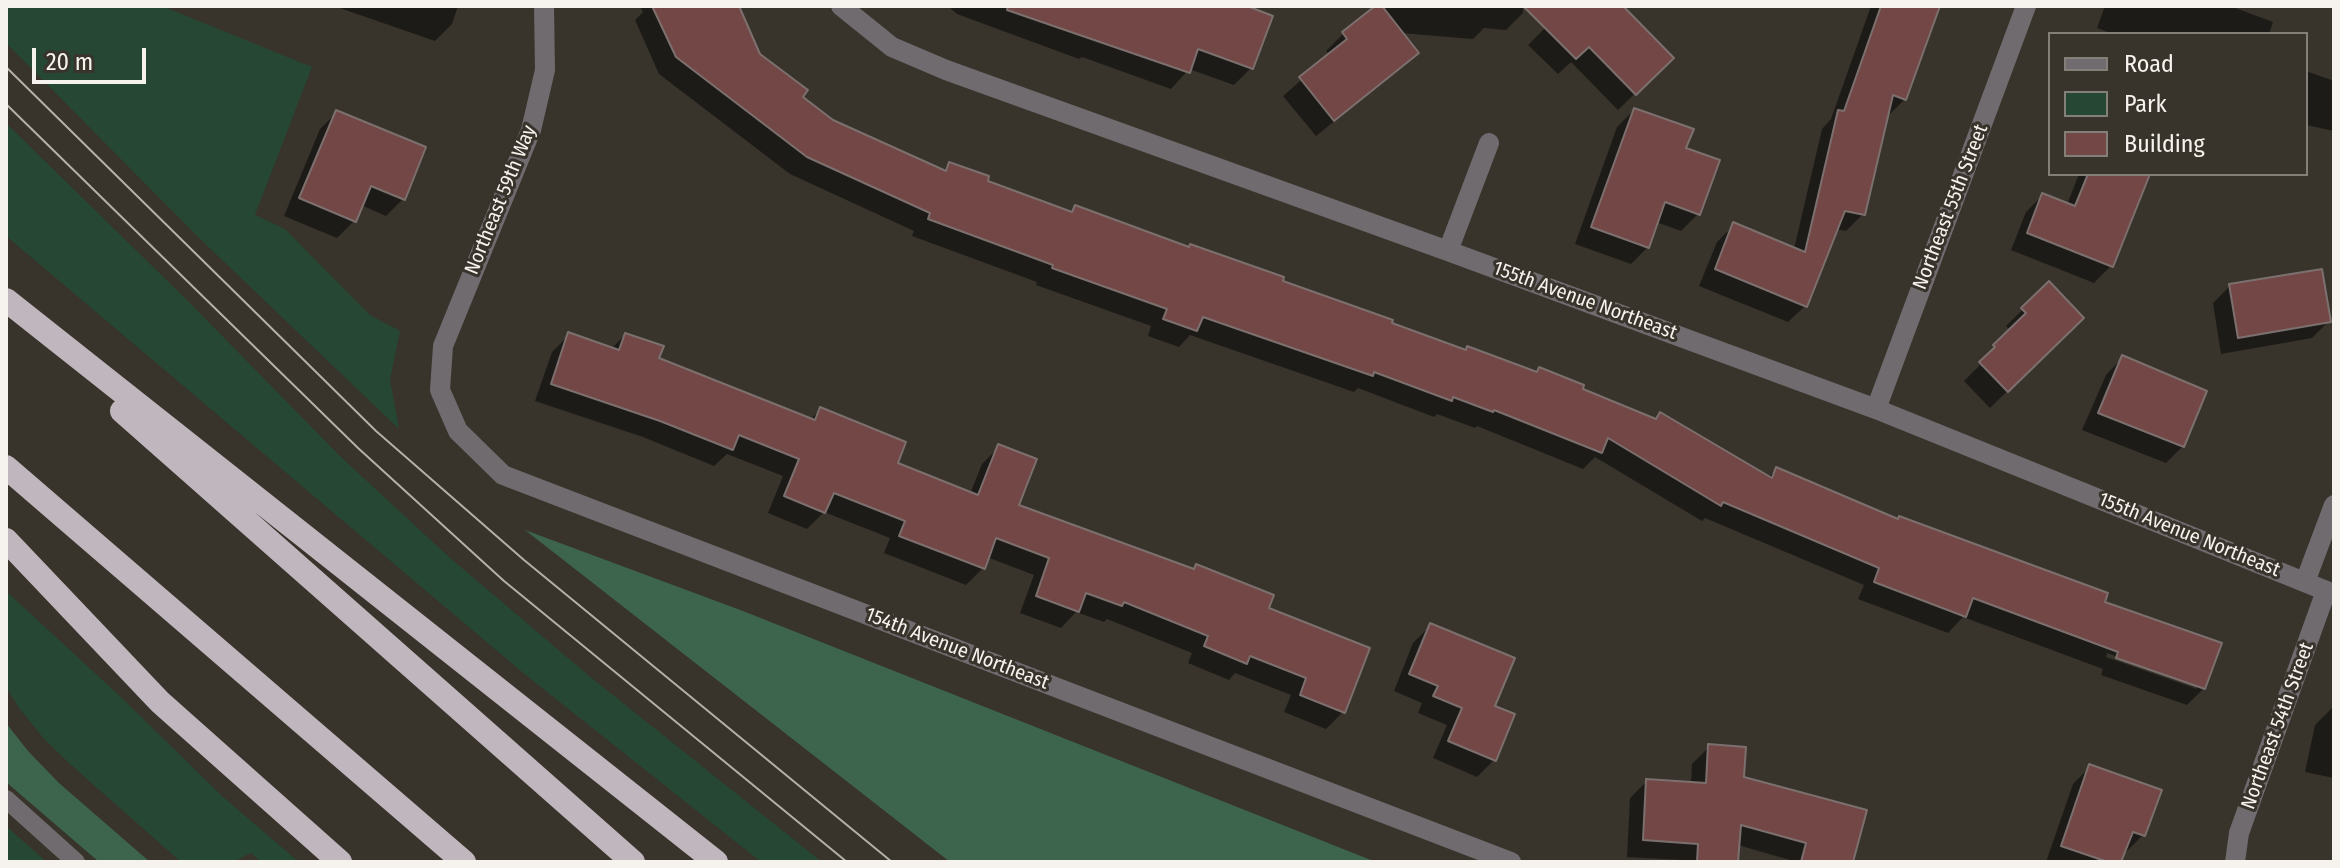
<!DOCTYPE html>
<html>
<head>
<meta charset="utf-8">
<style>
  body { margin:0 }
  #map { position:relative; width:2340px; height:868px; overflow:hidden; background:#38332b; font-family:"Fira Sans Condensed",sans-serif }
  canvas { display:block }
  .frame { position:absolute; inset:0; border:8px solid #f6f3ee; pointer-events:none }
  .legend { position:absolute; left:2048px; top:32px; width:260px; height:144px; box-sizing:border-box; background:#38332b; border:2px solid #848079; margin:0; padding:10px 14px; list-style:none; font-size:24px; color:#f6f3ee }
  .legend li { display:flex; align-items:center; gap:16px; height:40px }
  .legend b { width:40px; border:2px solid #848079 }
  .scale { position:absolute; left:32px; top:48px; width:114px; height:36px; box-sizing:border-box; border:4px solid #f6f3ee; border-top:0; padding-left:10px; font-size:24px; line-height:28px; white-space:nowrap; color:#f6f3ee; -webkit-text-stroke:6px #38332b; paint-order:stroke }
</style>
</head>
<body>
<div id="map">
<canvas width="2340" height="868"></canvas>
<div class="frame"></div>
<ul class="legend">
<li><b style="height:10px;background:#6f6b6e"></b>Road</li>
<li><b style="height:22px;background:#264733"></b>Park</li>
<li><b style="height:22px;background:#724745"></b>Building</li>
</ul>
<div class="scale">20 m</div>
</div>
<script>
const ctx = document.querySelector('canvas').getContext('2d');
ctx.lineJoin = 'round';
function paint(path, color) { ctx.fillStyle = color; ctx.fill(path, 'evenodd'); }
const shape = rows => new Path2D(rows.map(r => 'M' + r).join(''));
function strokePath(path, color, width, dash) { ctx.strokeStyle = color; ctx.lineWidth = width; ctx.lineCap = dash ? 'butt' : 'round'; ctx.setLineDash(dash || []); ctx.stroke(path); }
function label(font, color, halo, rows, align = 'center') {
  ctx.font = font + ' "Fira Sans Condensed",sans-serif'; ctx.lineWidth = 6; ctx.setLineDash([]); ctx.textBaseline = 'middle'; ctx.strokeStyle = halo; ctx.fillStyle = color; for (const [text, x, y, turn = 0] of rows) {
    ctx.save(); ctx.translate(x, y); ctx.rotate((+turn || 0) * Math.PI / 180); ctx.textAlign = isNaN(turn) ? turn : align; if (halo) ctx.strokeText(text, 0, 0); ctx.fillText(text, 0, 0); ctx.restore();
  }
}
paint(shape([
  [6,6,162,6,312,67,255,215,285,229,370,315,400,331,390,380,399,429,198,237,6,43],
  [6,123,187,300,341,457,448,556,588,675,822,862,761,862,522,672,6,236],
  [6,591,122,698,222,796,299,862,261,862,251,853,233,862,181,862,71,765,44,739,19,708,6,687],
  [6,826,23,841,47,862,6,862]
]), '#264733');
paint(shape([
  [525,530,743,611,1376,862,950,862],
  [6,723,28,751,59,783,150,862,99,862,6,782]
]), '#3d644c');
paint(shape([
  [334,6,458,6,452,24,435,41],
  [640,6,737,6,759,55,800,98,832,122,943,172,950,165,986,183,1069,213,1075,207,1464,352,1468,348,1535,373,1539,369,1580,391,1768,478,1777,469,2102,603,2204,688,2187,705,2101,675,2103,669,1963,617,1948,633,1858,599,1864,585,1705,518,1702,521,1595,457,1583,469,1477,426,1475,428,1437,414,1434,417,1358,388,1354,392,1190,335,1179,347,1148,336,1151,326,1036,285,1037,282,912,236,914,231,790,174,659,74,635,20,643,12],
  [2107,653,2197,684,2197,689,2106,657],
  [948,6,1241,6,1251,68,1234,85,1189,69,1171,89,1082,57,1079,59,957,14],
  [1378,6,1523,6,1523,13,1506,30,1484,28,1473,39,1401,33,1416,53,1399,69,1316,136,1283,96,1330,55,1326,51,1343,34],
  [1567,6,1620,6,1671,58,1618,110,1571,62,1558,74,1528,45],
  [1871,6,1924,6,1905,99,1888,116,1863,214,1846,231,1836,229,1805,306,1788,322,1699,286,1717,242,1734,225,1794,249,1822,129,1831,119],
  [2105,6,2230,6,2273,22,2269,34,2113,34,2097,28],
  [2306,71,2334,81,2334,131,2306,125],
  [1634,110,1684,149,1698,214,1681,231,1656,222,1648,247,1631,264,1575,244,1617,127],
  [337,112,403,199,386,216,361,205,354,221,337,238,284,216,320,129],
  [2079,174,2148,174,2111,266,2094,283,2011,250,2026,212,2043,195,2067,205],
  [2049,284,2081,318,1990,408,1964,381,1980,365,1978,363,2011,331,2006,326],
  [2230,286,2329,321,2312,338,2221,354,2213,303],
  [569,335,611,349,625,335,657,359,810,420,820,410,895,464,970,494,982,464,999,447,1016,507,1192,570,1196,566,1267,609,1343,712,1326,729,1284,712,1291,695,1235,673,1229,680,1188,663,1192,653,1107,619,1104,622,1076,612,1061,628,1020,613,1034,575,987,557,983,568,966,585,884,553,890,538,824,512,807,529,768,513,783,476,727,454,714,466,643,437,535,401,552,352],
  [2122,358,2183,446,2166,463,2082,430,2106,375],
  [1430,626,1493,707,1494,760,1477,777,1433,758,1447,725,1418,713,1422,703,1394,691,1413,643],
  [2332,708,2334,708,2334,778,2305,772,2315,725],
  [1709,747,1742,778,1851,862,1789,862,1790,860,1738,845,1737,862,1682,862,1682,860,1627,857,1630,798,1647,781,1691,784,1692,764],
  [2090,767,2143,835,2126,852,2123,851,2119,862,2046,862,2073,784]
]), '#0007');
const building = shape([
  [652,6,739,6,760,54,808,90,803,97,833,120,946,171,949,162,989,176,988,181,1072,212,1075,205,1189,247,1190,244,1284,277,1283,281,1393,320,1392,323,1466,350,1467,346,1537,372,1539,367,1584,385,1583,389,1656,419,1660,412,1772,478,1776,467,1898,519,1899,516,2108,593,2105,602,2222,643,2205,689,2116,658,2118,652,1973,598,1966,617,1874,582,1879,568,1723,502,1721,506,1608,438,1602,453,1494,410,1493,412,1453,397,1452,401,1374,372,1373,376,1203,317,1197,331,1163,319,1167,309,1052,268,1053,265,928,219,930,213,807,157,676,57,652,6],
  [1008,6,1247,6,1273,16,1253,69,1198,49,1190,73,1007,10,1008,6],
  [1375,6,1382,6,1419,53,1334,121,1299,77,1347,39,1342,32,1375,6],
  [1523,6,1623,6,1674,58,1636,95,1589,47,1576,59,1523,6],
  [1881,6,1940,6,1906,100,1893,95,1865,215,1845,211,1807,307,1715,269,1733,222,1805,252,1838,110,1844,111,1881,6],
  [1634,108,1694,129,1686,148,1720,160,1700,215,1665,202,1649,248,1591,227,1634,108],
  [336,110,426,147,405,200,371,186,356,222,299,198,336,110],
  [2088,174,2150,174,2113,267,2027,233,2042,193,2075,206,2088,174],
  [2322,269,2331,322,2238,338,2229,284,2322,269],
  [2049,281,2084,318,2008,392,1979,362,1995,347,1993,345,2026,313,2021,308,2049,281],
  [568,332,619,350,625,333,664,346,659,358,815,420,820,407,906,442,898,463,978,495,998,444,1037,459,1019,505,1194,569,1196,564,1274,595,1269,608,1370,648,1345,713,1300,695,1306,678,1250,656,1247,664,1204,646,1208,636,1124,602,1122,606,1086,593,1079,612,1036,596,1049,558,996,538,985,569,899,536,905,521,834,493,825,513,784,496,799,459,739,435,733,450,660,421,551,384,568,332],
  [2122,355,2207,391,2184,447,2098,413,2122,355],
  [1430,623,1515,658,1495,706,1515,714,1496,761,1448,741,1462,708,1433,696,1438,686,1409,674,1430,623],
  [1708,744,1746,747,1744,777,1867,810,1853,862,1801,862,1806,843,1741,825,1738,862,1697,862,1698,844,1643,840,1646,779,1706,783,1708,744],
  [2089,764,2162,790,2145,836,2133,832,2121,862,2108,862,2061,846,2089,764]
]);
paint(building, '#724745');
strokePath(building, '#7c706f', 2);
strokePath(shape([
  [6,799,76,862]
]), '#6f6b6e', 18);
strokePath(shape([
  [544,6,545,70,531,130,443,346,440,390,458,431,503,475,1511,862],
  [841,6,892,47,946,70,1448,251,1876,409,2334,594],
  [1448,251,1489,143],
  [1876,409,2026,6],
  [2305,582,2334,505],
  [2235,862,2239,833,2326,591]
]), '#6f6b6e', 20);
strokePath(shape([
  [6,300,716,862],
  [122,411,633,862],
  [6,467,464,862],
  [6,540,160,702,340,862]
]), '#c0b6bd', 24);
strokePath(shape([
  [6,67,376,431,524,560,892,862],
  [6,104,358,448,504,581,847,862]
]), '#b4b0aa', 2);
label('20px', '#f6f3ee', '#38332b', [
  ["Northeast 59th Way",501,200,-68],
  ["Northeast 55th Street",1951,207,-69],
  ["155th Avenue Northeast",1585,301,20],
  ["155th Avenue Northeast",2189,535,22],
  ["154th Avenue Northeast",957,649,21],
  ["Northeast 54th Street",2278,726,-70]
]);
</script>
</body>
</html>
